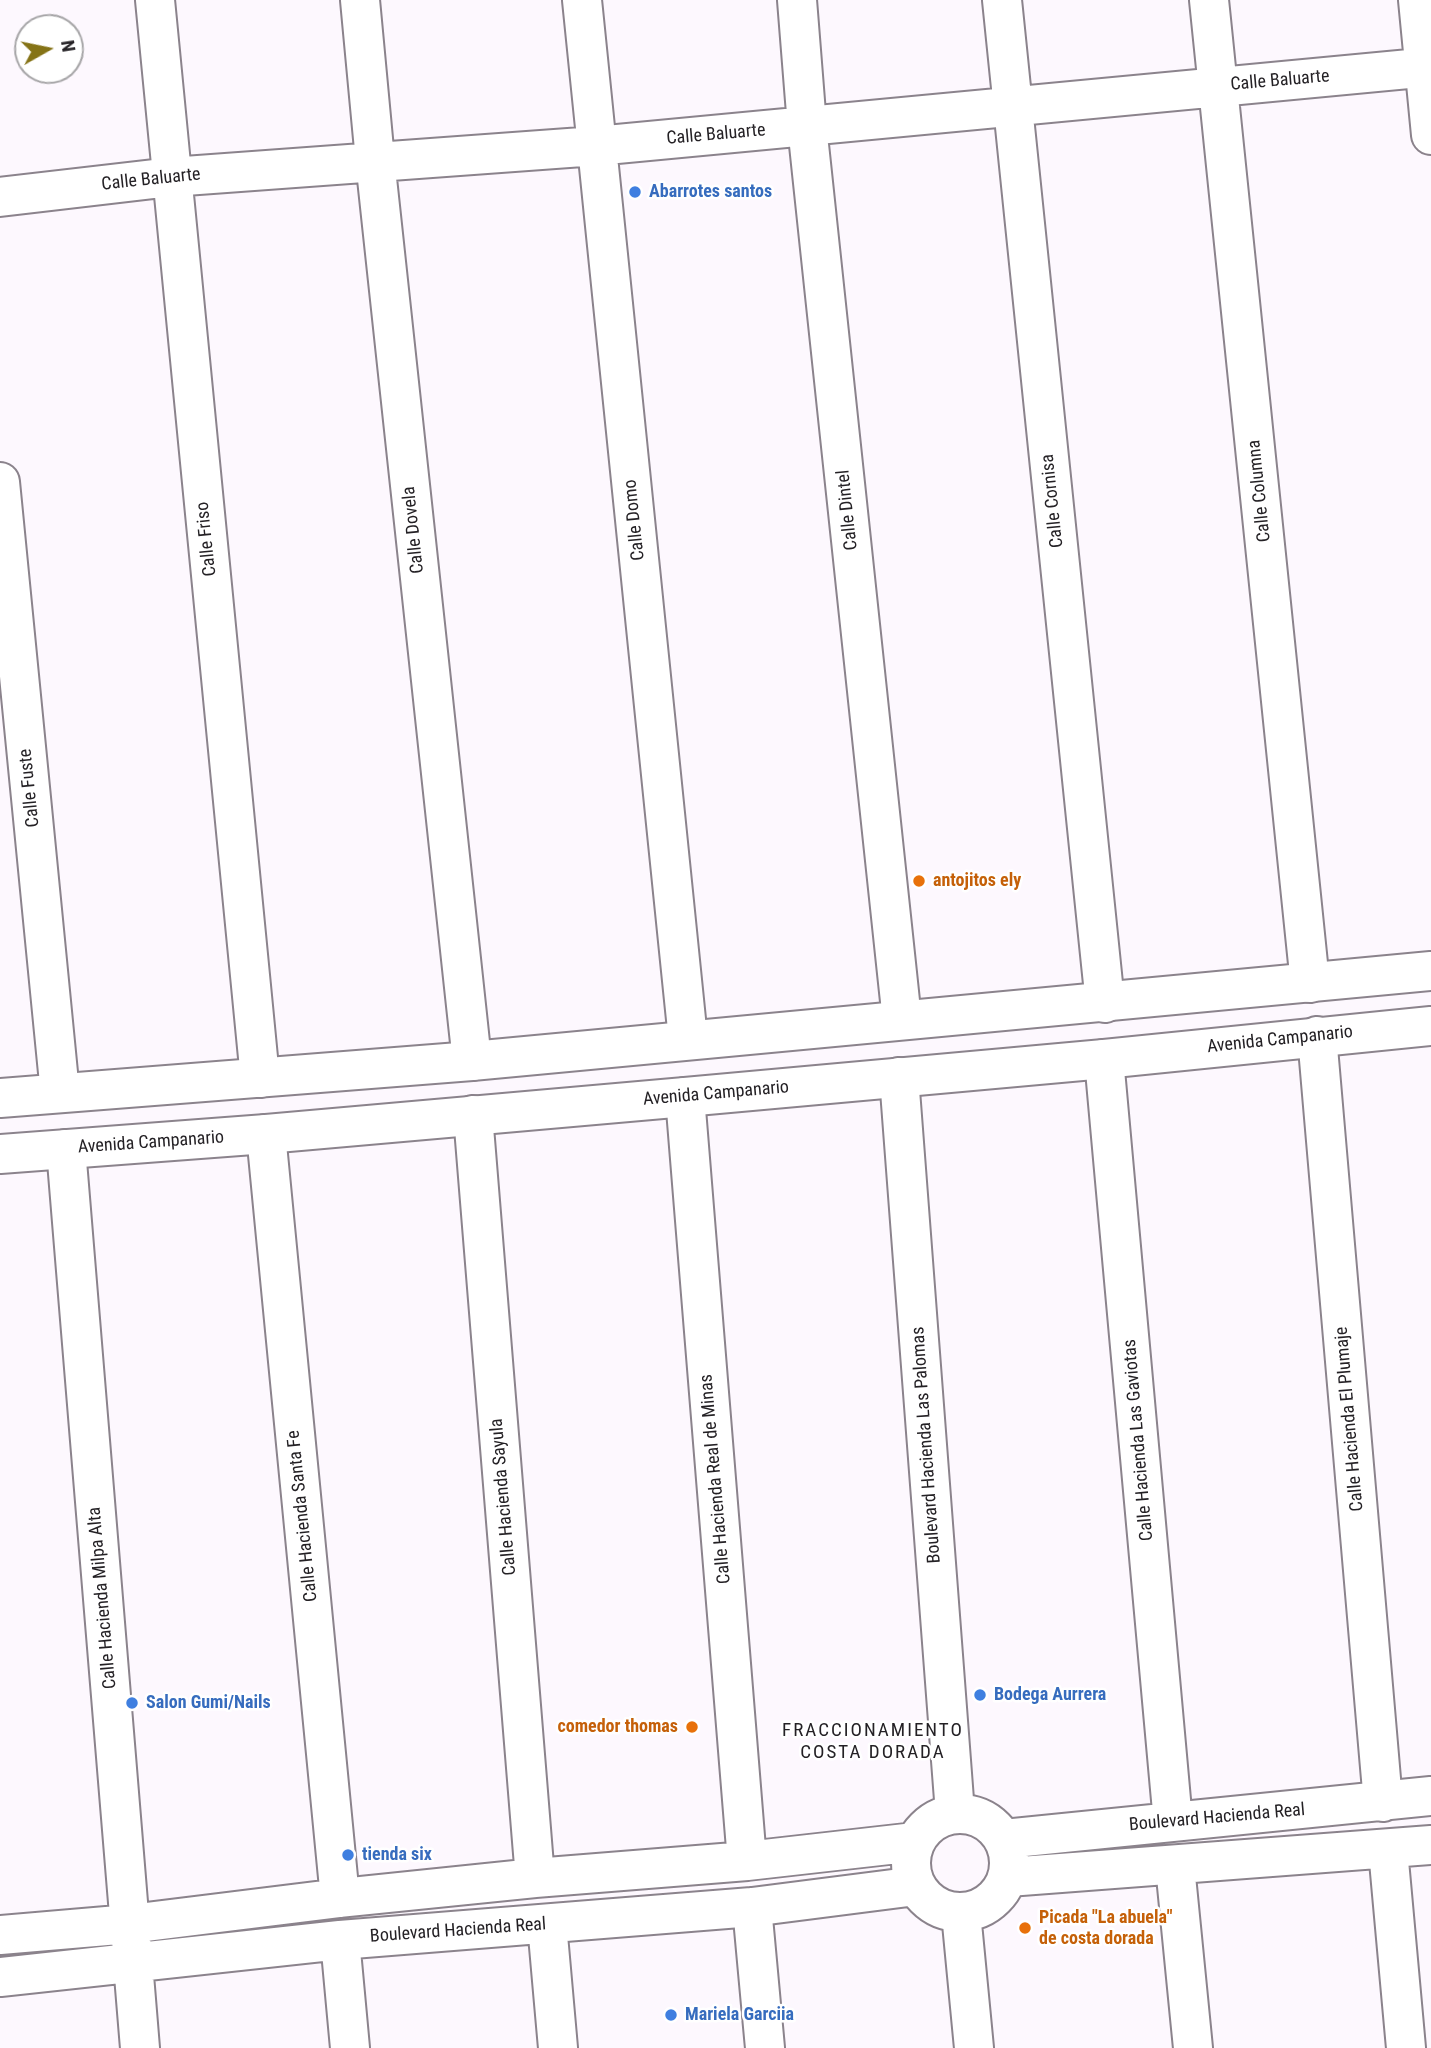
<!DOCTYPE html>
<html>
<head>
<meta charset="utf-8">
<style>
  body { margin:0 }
  #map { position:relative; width:1431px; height:2048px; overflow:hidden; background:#fdf8fe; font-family:"Roboto Condensed",sans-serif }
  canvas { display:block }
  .north { position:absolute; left:14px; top:14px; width:70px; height:70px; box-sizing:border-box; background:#fff; border:2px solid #a7a6a8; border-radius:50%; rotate:81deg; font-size:19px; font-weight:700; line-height:28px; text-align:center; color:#242125 }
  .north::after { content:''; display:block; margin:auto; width:24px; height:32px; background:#857316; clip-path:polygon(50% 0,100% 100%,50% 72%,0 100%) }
</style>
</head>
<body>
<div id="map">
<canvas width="1431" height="2048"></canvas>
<div class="north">N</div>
</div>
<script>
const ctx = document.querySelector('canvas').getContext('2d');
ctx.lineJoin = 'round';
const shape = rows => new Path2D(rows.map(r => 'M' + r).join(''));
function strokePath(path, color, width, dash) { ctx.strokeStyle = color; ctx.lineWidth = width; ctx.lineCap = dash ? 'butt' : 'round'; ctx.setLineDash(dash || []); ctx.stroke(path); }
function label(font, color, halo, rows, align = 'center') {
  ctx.font = font + ' "Roboto Condensed",sans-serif'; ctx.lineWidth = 5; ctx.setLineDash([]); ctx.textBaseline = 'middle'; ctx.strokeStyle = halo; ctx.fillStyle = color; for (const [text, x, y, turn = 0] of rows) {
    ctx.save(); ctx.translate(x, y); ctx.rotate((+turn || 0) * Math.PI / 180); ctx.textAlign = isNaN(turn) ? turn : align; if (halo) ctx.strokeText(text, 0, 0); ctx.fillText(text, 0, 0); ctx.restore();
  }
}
const street = shape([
  [155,0,260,1078],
  [360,0,375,160,472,1061],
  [582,0,688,1039],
  [797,0,807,126,902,1020],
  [1002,0,1105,1003],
  [1209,0,1310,983],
  [1418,0,1431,135],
  [0,197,171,177,596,146,1431,67],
  [0,482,60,1093],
  [1317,1036,1383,1802],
  [1104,1059,1173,1822],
  [899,1077,955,1813],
  [685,1097,747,1861],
  [473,1115,535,1878],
  [266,1134,340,1898],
  [66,1149,140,2048],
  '911 1863a49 49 0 1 1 98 0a49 49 0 1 1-98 0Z',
  [1004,1839,1431,1796],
  [1388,1850,1406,2048],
  [1175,1866,1193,2048],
  [1008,1877,1431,1845],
  [752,1907,765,2048],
  [961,1913,974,2048],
  [547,1924,558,2048],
  [0,1935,130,1924,340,1898,535,1878,747,1861,915,1842],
  [340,1940,350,2048],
  [0,1977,340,1940,752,1907,916,1886]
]);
const secondary = shape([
  [0,1098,472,1061,1431,971],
  [0,1154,266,1134,685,1097,1104,1059,1431,1026]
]);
strokePath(street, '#8b838c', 42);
strokePath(secondary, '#8b838c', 42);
strokePath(street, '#fff', 38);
strokePath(secondary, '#fff', 38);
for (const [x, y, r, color] of [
  [635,192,7,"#3f7fe0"],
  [919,881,7,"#e8710a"],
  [980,1695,7,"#3f7fe0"],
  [132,1703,7,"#3f7fe0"],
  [692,1727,7,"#e8710a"],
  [348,1855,7,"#3f7fe0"],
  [1025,1928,7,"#e8710a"],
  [671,2015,7,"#3f7fe0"]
]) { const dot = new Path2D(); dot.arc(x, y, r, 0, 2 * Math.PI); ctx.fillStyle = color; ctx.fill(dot); strokePath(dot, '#fff', 2.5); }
label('18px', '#242125', '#fff', [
  ["Calle Baluarte",1280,81,-5],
  ["Calle Baluarte",716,135,-5],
  ["Calle Baluarte",151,180,-6],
  ["Calle Columna",1260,491,-96],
  ["Calle Cornisa",1053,501,-96],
  ["Calle Dintel",848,510,-96],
  ["Calle Domo",635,520,-96],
  ["Calle Dovela",414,530,-96],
  ["Calle Friso",207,539,-96],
  ["Calle Fuste",30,788,-96],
  ["Avenida Campanario",1280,1040,-6],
  ["Avenida Campanario",716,1094,-5],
  ["Avenida Campanario",151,1143,-4],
  ["Calle Hacienda El Plumaje",1350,1419,-95],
  ["Calle Hacienda Las Gaviotas",1139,1440,-95],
  ["Boulevard Hacienda Las Palomas",927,1445,-94],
  ["Calle Hacienda Real de Minas",716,1479,-95],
  ["Calle Hacienda Sayula",504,1497,-95],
  ["Calle Hacienda Santa Fe",303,1516,-96],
  ["Calle Hacienda Milpa Alta",103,1598,-95],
  ["Boulevard Hacienda Real",1217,1818,-5],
  ["Boulevard Hacienda Real",458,1931,-4]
]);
label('bold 18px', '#366cbe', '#fff', [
  ["Abarrotes santos",649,192],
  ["Bodega Aurrera",994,1695],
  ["Salon Gumi/Nails",146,1703],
  ["tienda six",362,1855],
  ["Mariela Garciia",685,2015]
], 'left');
label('bold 18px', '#c56008', '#fff', [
  ["antojitos ely",933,881],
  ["comedor thomas",678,1727,"right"],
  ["Picada \"La abuela\"",1039,1918],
  ["de costa dorada",1039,1939]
], 'left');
ctx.letterSpacing = '2px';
label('19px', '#242125', '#fff', [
  ["FRACCIONAMIENTO",873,1731],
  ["COSTA DORADA",873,1753]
]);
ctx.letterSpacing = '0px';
</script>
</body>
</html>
